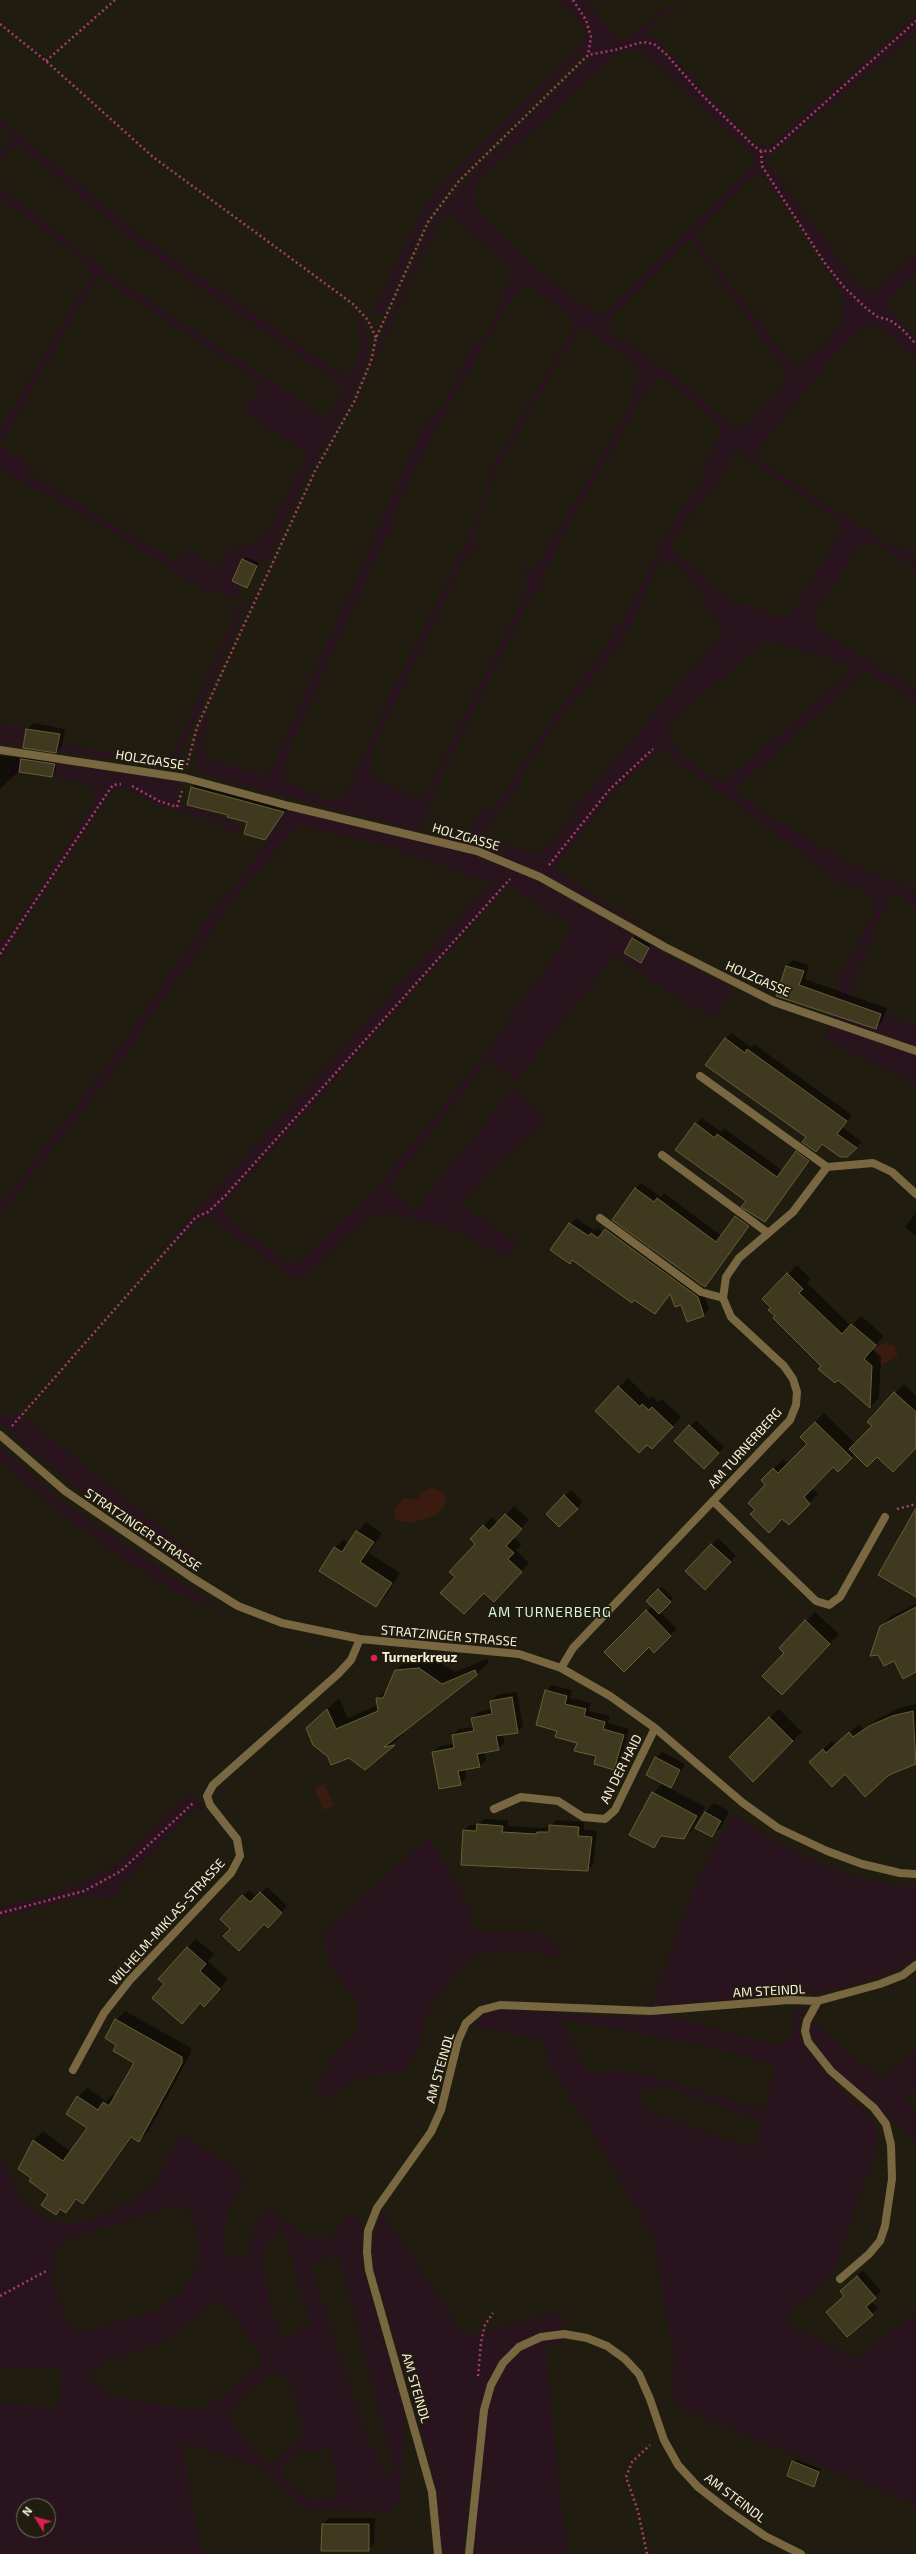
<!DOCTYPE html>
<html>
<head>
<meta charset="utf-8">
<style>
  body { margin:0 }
  #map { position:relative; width:916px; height:2554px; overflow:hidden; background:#201d10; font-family:"Exo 2",sans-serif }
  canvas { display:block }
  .north { position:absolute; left:16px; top:2498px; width:40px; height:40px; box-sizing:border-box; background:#201d10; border:1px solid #77715f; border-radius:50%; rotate:307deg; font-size:11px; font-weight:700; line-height:16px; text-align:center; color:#f9f0d6 }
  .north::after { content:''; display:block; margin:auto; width:14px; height:18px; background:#dc1f51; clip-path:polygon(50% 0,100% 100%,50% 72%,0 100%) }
</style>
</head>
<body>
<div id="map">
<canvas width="916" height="2554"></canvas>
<div class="north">N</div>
</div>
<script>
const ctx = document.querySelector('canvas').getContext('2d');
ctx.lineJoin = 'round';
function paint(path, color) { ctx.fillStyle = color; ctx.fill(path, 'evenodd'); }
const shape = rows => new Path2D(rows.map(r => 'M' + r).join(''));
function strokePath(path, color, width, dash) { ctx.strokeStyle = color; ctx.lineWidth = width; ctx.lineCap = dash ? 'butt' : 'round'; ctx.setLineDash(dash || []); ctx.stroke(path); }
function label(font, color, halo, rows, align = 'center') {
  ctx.font = font + ' "Exo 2",sans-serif'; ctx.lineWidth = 3.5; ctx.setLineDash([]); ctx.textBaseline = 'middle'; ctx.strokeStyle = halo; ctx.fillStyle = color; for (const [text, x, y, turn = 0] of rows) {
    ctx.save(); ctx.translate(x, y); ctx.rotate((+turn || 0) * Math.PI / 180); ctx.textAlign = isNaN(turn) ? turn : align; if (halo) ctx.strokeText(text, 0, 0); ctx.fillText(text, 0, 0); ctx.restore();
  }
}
paint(shape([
  [557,0,586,0,617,39,631,37,675,0,679,0,648,31,757,144,770,146,914,17,916,12,916,33,772,154,769,164,863,290,872,292,916,253,916,273,890,299,890,310,916,338,916,360,876,325,866,326,834,355,756,453,758,459,884,542,916,555,916,568,871,541,861,544,814,615,816,628,916,689,916,702,865,671,734,791,792,830,841,859,916,891,916,906,901,896,890,894,847,999,916,1026,916,1083,825,1041,839,996,837,980,875,912,873,900,865,891,835,880,818,867,771,829,660,749,613,794,553,869,667,941,542,873,477,846,464,842,481,808,491,812,564,702,600,655,612,636,613,627,622,622,667,533,700,483,706,462,721,431,717,421,662,376,654,379,567,527,544,573,543,587,533,593,443,772,419,831,205,775,198,768,195,753,200,729,211,705,203,744,207,759,263,775,272,768,425,422,441,408,472,347,487,333,511,278,511,267,453,216,440,220,357,403,389,321,432,225,446,203,525,121,590,59,583,53,457,177,425,221,383,313,376,316,371,314,419,217,436,189,586,39,581,22],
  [629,50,644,53,754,156,753,166,606,314,599,315,539,273,478,211,475,196,477,182,616,54],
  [759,171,803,231,842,295,844,309,839,325,821,348,800,365,790,362,694,235],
  [690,239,787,373,781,388,752,420,743,427,734,427,664,368,609,331,609,320],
  [528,285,572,318,574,326,491,470,485,497,461,554,452,560,455,568,393,689,345,796,335,802,288,782,284,770,291,745,385,539,392,533,392,520,424,452,485,342,519,289],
  [587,328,637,365,639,372,631,405,538,565,523,571,528,588,426,794,415,798,372,776,370,763,376,744,466,556,479,551,474,544,474,535,495,473,550,376,579,330],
  [735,450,842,523,826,557,793,611,785,617,774,616,755,607,737,604,713,589,700,571,676,555,672,547,675,536,723,476],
  [667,561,675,563,695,582,710,612,721,624,721,635,575,807,568,822,539,855,487,836,489,824,515,791,524,771,565,711,612,656,625,636,659,564],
  [767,640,846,664,850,671,725,782,701,770,682,756,670,741,670,722],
  [0,119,150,243,349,379,358,361,362,341,358,321,344,303,360,318,366,330,369,342,367,360,350,400,311,469,266,563,260,560,257,566,242,559,232,581,242,586,235,600,217,590,210,594,93,520,0,469,0,446,31,464,26,471,175,562,184,548,218,569,222,557,230,549,250,546,265,536,309,454,243,412,262,383,98,276,0,445,0,429,91,275,88,265,0,197,0,187,116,279,328,419,346,387,138,245,21,146,11,148,0,162,0,152,9,143,9,135,0,126],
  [240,603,246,606,176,763,167,768,57,751,58,743,160,762,168,758,175,749],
  [0,723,26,729,23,745,0,743],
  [17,758,181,782,176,802,223,817,222,819,240,825,237,836,219,823,158,805,123,788,111,792,0,960,0,942,13,931,96,800,93,789,84,782,21,773,10,781,11,766],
  [287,809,476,855,536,881,662,952,732,987,715,1019,655,983,615,955,516,1081,489,1060,390,1185,391,1192,411,1207,418,1207,514,1087,544,1119,534,1132,492,1169,461,1205,518,1243,506,1258,448,1227,384,1212,367,1218,306,1276,295,1279,209,1218,198,1221,160,1251,490,883,384,845,298,826,228,905,203,946,143,1028,114,1073,0,1215,0,1205,105,1068,226,891,231,894],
  [508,885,568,923,570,933,484,1055,380,1184,302,1259,290,1264,225,1215,224,1205],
  [0,1410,11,1419,18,1412,201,1560,196,1569,71,1484,0,1423],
  [0,1447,59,1499,185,1586,232,1615,178,1593,119,1556,64,1516,0,1462],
  [190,1794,205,1810,193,1810,109,1900,87,1896,0,1918,0,1907,59,1891,95,1877,118,1863,176,1805],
  [734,1813,772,1840,822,1864,858,1877,898,1886,916,1886,916,1954,913,1959,899,1970,877,1978,816,1994,789,1994,650,2006,699,1876],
  [429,1837,470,1908,472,1925,483,1932,535,1932,564,1947,559,1958,529,1951,498,1951,475,1956,460,1967,426,2016,420,2046,405,2071,360,2078,323,2100,315,2089,332,2057,358,2030,358,2004,329,1965,323,1933],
  [796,2007,805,2008,799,2031,803,2044,826,2074,867,2113,876,2126,878,2145,833,2271,818,2292,796,2304,786,2323,856,2359,916,2312,916,2505,681,2408,674,2402,672,2391,674,2357,653,2237,589,2127,574,2105,550,2063,542,2039,471,2026,484,2015,501,2010,614,2017,666,2015,776,2045,788,2039,794,2028],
  [562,2019,712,2047,775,2065,764,2111,652,2076,622,2070,600,2074,583,2068],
  [665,2087,762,2120,755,2149,650,2112,641,2104,642,2088],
  [812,2021,859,2063,882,2077,916,2050,916,2086,905,2096,916,2114,916,2151,913,2139,833,2067,823,2055,809,2031],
  [180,2134,246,2174,228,2212,224,2237,226,2257,245,2257,255,2227,267,2206,310,2239,330,2239,344,2219,350,2216,356,2217,361,2222,363,2230,361,2251,364,2272,405,2416,400,2499,391,2512,305,2509,261,2467,182,2443,200,2548,213,2554,0,2554,0,2403,59,2408,62,2368,0,2368,0,2155,18,2192,30,2208,44,2218,59,2223,84,2221,110,2212,139,2196,157,2180],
  [176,2206,189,2210,199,2240,199,2258,191,2277,179,2294,161,2309,80,2333,67,2323,51,2275,58,2246,74,2237],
  [281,2229,288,2243,302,2297,312,2323,283,2339,271,2307,261,2257,267,2243],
  [336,2254,344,2274,395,2474,385,2478,375,2451,367,2437,312,2271,315,2263],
  [216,2302,224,2304,262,2357,259,2367,208,2406,194,2410,116,2397,104,2393,87,2374,105,2363,164,2340],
  [274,2372,283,2375,291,2384,303,2425,302,2437,271,2463,261,2459,231,2423,231,2414,243,2396],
  [324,2447,330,2450,337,2481,336,2490,332,2497,317,2502,308,2500,284,2478,282,2470,286,2462,303,2450,311,2454],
  [24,2506,48,2506,48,2530,24,2530],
  [382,2212,465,2336,562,2311,564,2341,545,2344,562,2510,570,2554,473,2554,479,2485,469,2486,463,2554,442,2554,436,2490,417,2412,374,2270,372,2252,374,2232]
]), '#29141d');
paint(shape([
  [887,1343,890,1346,894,1345,898,1357,880,1365,874,1348],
  [432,1487,443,1492,446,1496,446,1503,437,1515,410,1523,396,1520,394,1510,403,1498,417,1499,422,1492],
  [325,1784,334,1806,323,1810,315,1788]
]), '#391b10');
paint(shape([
  [246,557,259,563,247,587,234,581],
  [33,723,65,729,62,746,56,752,27,729],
  [0,756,19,757,19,771,0,789],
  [25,756,57,761,55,773,52,776,22,759],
  [198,782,289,806,265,839,248,822,229,814,192,787],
  [635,936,651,945,643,959,633,939],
  [793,960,809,965,805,979,887,1008,882,1022,876,1028,777,996,787,966],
  [731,1033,751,1047,754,1044,852,1115,842,1127,862,1142,847,1156,823,1143,816,1151,807,1137,725,1039],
  [702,1118,721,1132,724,1128,783,1171,802,1146,815,1155,765,1220,747,1200,696,1124],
  [641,1183,661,1197,664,1193,722,1236,742,1210,754,1220,705,1286,636,1188],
  [916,1213,916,1236,905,1227],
  [576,1218,595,1231,598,1228,604,1232,612,1224,703,1291,709,1309,704,1315,688,1321,681,1304,671,1293,655,1313,573,1260,569,1263,551,1250],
  [797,1265,811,1279,807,1283,851,1326,861,1316,884,1336,872,1349,881,1357,879,1398,870,1407,823,1366,763,1299],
  [628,1378,649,1399,652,1396,658,1402,662,1399,681,1417,652,1448,596,1411],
  [904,1384,916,1396,916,1447,877,1456,855,1454,838,1471,833,1466,812,1488,818,1494,789,1524,782,1517,756,1510,767,1485,762,1480,783,1459,788,1464,808,1443,801,1437,824,1413,856,1444,873,1426,868,1422],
  [696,1420,724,1447,704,1467,676,1441],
  [571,1490,583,1502,559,1526,547,1514],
  [514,1506,529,1520,513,1537,522,1544,516,1550,529,1563,502,1592,484,1592,456,1577,476,1544,471,1539,492,1517,498,1523],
  [366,1522,382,1533,369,1553,400,1573,385,1597,376,1606,335,1548,344,1539,349,1543],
  [718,1538,736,1556,711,1583,686,1571],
  [662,1587,673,1598,660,1612,677,1629,654,1651,649,1646,606,1652,652,1606,647,1601],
  [916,1604,916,1671,881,1626,890,1617],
  [815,1612,839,1634,791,1684,785,1653,780,1648],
  [431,1657,455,1672,487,1659,489,1662,477,1674,398,1735,404,1734,365,1768,319,1717,339,1698,348,1718,378,1705,377,1699,389,1687,396,1670,408,1658],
  [552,1685,572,1690,570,1698,591,1703,589,1711,610,1716,608,1723,629,1729,620,1763,614,1769,558,1730,546,1691],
  [517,1692,523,1726,517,1732,503,1734,504,1743,498,1749,484,1752,486,1760,480,1766,465,1769,466,1778,460,1784,433,1752,439,1746,454,1744,453,1735,459,1729,474,1727,472,1718,478,1712,492,1709,491,1701,497,1695],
  [916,1704,916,1764,845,1773,819,1753,832,1741,836,1745,859,1724,863,1729,879,1718,902,1707],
  [779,1709,802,1732,753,1780,730,1757],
  [662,1752,685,1764,676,1780,669,1788,705,1807,693,1829,684,1838,664,1836,654,1847,653,1793,663,1783,656,1758],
  [714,1803,729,1811,721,1827,712,1836,705,1812],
  [484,1819,508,1820,508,1826,541,1828,550,1827,556,1820,584,1822,584,1830,597,1831,593,1864,587,1870,464,1830,470,1825,477,1825],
  [267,1887,287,1906,274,1920,232,1929,221,1919,249,1890,257,1897],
  [196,1939,214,1954,208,1961,228,1979,213,1997,201,2002,191,2014,165,1984,187,1948],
  [125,2011,191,2048,191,2053,148,2132,139,2141,133,2137,83,2203,78,2199,66,2212,61,2208,56,2214,50,2195,19,2169,34,2140,43,2131,71,2152,89,2128,78,2097,87,2088,106,2101,113,2094,116,2096,135,2062,118,2044,116,2020],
  [863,2270,881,2291,871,2301,878,2308,872,2314,846,2295,847,2285],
  [796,2459,821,2469,813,2485,793,2462],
  [329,2518,375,2518,374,2544,368,2550,323,2524]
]), '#0007');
const building = shape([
  [242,559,257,566,247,588,232,581,242,559],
  [26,729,60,734,56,753,23,748,26,729],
  [21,759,55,764,52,777,19,772,21,759],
  [191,787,232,798,284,812,265,840,244,834,247,822,227,817,228,815,187,805,191,787],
  [632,938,649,948,641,963,624,953,632,938],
  [786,966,804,971,799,985,881,1014,876,1029,776,996,786,966],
  [725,1038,745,1053,747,1049,847,1121,837,1134,857,1148,847,1157,840,1157,822,1144,816,1152,802,1142,806,1137,705,1065,725,1038],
  [695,1123,715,1138,717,1134,777,1177,796,1151,809,1161,765,1222,741,1207,746,1201,675,1150,695,1123],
  [635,1188,654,1202,657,1198,716,1242,735,1216,749,1226,705,1287,612,1220,635,1188],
  [569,1223,589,1236,591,1233,598,1238,605,1229,698,1297,704,1316,687,1322,681,1305,675,1307,670,1294,655,1314,634,1300,632,1303,572,1260,570,1264,550,1250,569,1223],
  [787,1273,803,1289,799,1293,842,1334,851,1324,876,1345,864,1359,872,1366,870,1408,838,1380,835,1383,818,1369,821,1366,773,1318,775,1316,768,1310,771,1308,762,1299,787,1273],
  [618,1386,640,1407,642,1404,649,1410,652,1407,673,1427,652,1449,647,1445,639,1453,595,1411,618,1386],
  [894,1392,916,1412,916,1448,893,1472,877,1457,867,1467,849,1449,872,1426,867,1422,894,1392],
  [815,1422,852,1458,838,1472,833,1467,804,1497,810,1504,789,1525,782,1519,769,1533,750,1514,755,1510,748,1503,765,1485,761,1480,773,1468,778,1473,807,1444,800,1437,815,1422],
  [689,1425,719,1453,704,1469,674,1441,689,1425],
  [564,1495,578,1509,559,1527,546,1514,564,1495],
  [916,1508,916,1597,878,1575,916,1508],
  [505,1514,522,1529,506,1546,514,1553,508,1559,522,1572,494,1602,484,1593,464,1614,440,1593,455,1577,449,1572,475,1544,470,1539,483,1525,489,1531,505,1514],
  [356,1531,374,1542,360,1562,392,1583,376,1607,319,1571,334,1547,342,1552,356,1531],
  [711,1544,731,1562,705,1590,685,1571,711,1544],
  [658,1589,671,1602,659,1614,646,1601,658,1589],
  [916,1607,916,1672,903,1679,894,1661,884,1666,878,1655,870,1656,880,1626,916,1607],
  [646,1610,671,1636,654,1653,649,1647,624,1672,604,1652,646,1610],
  [805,1620,830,1644,782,1695,762,1676,784,1653,779,1648,805,1620],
  [419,1668,442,1684,475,1670,477,1675,384,1747,395,1745,365,1770,349,1758,331,1765,328,1757,313,1745,306,1728,327,1709,336,1729,378,1711,376,1698,383,1698,395,1670,419,1668],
  [545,1690,567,1696,565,1704,586,1709,584,1716,605,1722,603,1729,624,1735,614,1770,594,1764,596,1756,574,1751,577,1743,555,1737,557,1731,536,1725,545,1690],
  [512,1697,518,1733,496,1736,499,1750,477,1754,480,1767,458,1771,461,1785,439,1789,432,1752,454,1748,452,1735,474,1731,471,1718,492,1714,490,1701,512,1697],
  [913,1711,916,1764,889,1775,865,1797,845,1774,832,1787,809,1762,823,1749,826,1753,849,1732,853,1737,869,1726,892,1716,913,1711],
  [769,1717,793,1741,753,1782,729,1757,769,1717],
  [655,1757,680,1770,671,1788,646,1775,655,1757],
  [652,1792,697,1816,684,1839,661,1836,654,1848,629,1835,652,1792],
  [705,1812,721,1821,712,1837,695,1828,705,1812],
  [477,1824,503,1826,502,1832,536,1834,537,1832,549,1832,549,1825,579,1827,578,1836,592,1837,588,1871,461,1865,463,1830,476,1831,477,1824],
  [260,1892,282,1913,268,1928,264,1924,239,1951,223,1936,230,1929,220,1919,242,1895,250,1902,260,1892],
  [187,1947,206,1964,200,1971,220,1989,204,2007,200,2003,182,2024,152,1998,164,1984,158,1979,187,1947],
  [115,2019,182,2057,182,2063,139,2142,131,2137,83,2204,76,2199,66,2213,60,2209,56,2215,41,2205,48,2195,29,2181,31,2178,18,2169,33,2140,63,2161,87,2128,66,2114,77,2096,98,2110,103,2102,109,2106,134,2063,113,2051,116,2045,105,2038,115,2019],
  [857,2276,876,2298,866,2307,873,2315,847,2337,826,2312,844,2296,840,2291,857,2276],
  [792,2461,819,2472,814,2487,787,2476,792,2461],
  [322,2524,369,2524,369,2551,321,2551,322,2524]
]);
paint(building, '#3f3a1f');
strokePath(building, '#675f34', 1);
strokePath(shape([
  [573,0,586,20,591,37,588,55],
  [0,24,46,61,153,157,353,304,368,320,376,338],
  [46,61,115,0],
  [761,151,762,166,824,262,844,287,867,309,878,317,890,320,902,329,916,344],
  [187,765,197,727,315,471,354,402,371,361,376,338,428,222,459,181,588,55,615,50,643,42,654,44,666,54,703,96,754,146,761,151,771,151,916,21],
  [132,786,159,801,177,807,182,791],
  [549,865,609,790,653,749],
  [0,954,108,792,113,785,121,784],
  [12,1426,196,1217,208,1212,225,1196,510,879],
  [897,1509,916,1504],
  [0,1913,84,1891,121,1871,194,1802],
  [0,2296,48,2270],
  [478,2376,481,2342,485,2325,493,2313],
  [647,2554,638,2511,626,2477,632,2462,650,2445]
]), '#a43f6a', 2.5, [2, 3]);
strokePath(shape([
  [700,1076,827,1167,873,1163,892,1172,916,1194],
  [662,1155,768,1233],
  [600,1218,701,1292,723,1298],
  [713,1501,816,1601,829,1605,840,1597,885,1517],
  [818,2001,807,2021,805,2031,808,2042,831,2071,874,2108,886,2124,891,2145,892,2179,885,2226,880,2241,869,2254,840,2279],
  [438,2554,432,2492,369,2270,367,2252,368,2231,377,2208,431,2132,441,2110,458,2041,466,2023,481,2010,500,2005,651,2011,789,2000,818,2001,880,1984,903,1975,916,1965],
  [469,2554,484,2410,491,2385,503,2363,519,2347,541,2337,564,2334,587,2338,607,2346,625,2359,639,2374,650,2399,664,2440,678,2465,698,2487,729,2511,765,2536,801,2554]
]), '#796742', 8);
strokePath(shape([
  [0,750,185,778,289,806,477,851,540,877,665,947,774,1002,916,1051],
  [0,1435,65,1491,191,1577,238,1606,282,1623,360,1639,519,1654,561,1668,610,1696,655,1728,743,1803,778,1828,827,1851,862,1864,900,1873,916,1874],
  [561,1668,573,1648,790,1420,796,1405,797,1392,793,1379,784,1366,731,1317,723,1298,726,1277,739,1258,793,1212,827,1167],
  [494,1809,521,1797,558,1801,583,1817,605,1819,615,1810,655,1728],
  [73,2070,104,2013,130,1980,231,1873,240,1856,237,1839,210,1805,207,1796,213,1785,338,1674,351,1660,360,1639]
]), '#796742', 8);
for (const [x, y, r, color] of [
  [374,1658,4,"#dc1f51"]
]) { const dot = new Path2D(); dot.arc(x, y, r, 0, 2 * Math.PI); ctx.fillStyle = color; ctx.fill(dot); strokePath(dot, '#201d10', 1.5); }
label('13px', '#f9f0d6', '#201d10', [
  ["HOLZGASSE",150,760,9],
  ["HOLZGASSE",466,837,16],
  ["HOLZGASSE",758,979,24],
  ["AM TURNERBERG",745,1448,-48],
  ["STRATZINGER STRASSE",143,1530,34],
  ["STRATZINGER STRASSE",449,1636,5],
  ["AN DER HAID",621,1769,-63],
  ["WILHELM-MIKLAS-STRASSE",167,1922,-48],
  ["AM STEINDL",769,1991,-3],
  ["AM STEINDL",440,2068,-74],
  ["AM STEINDL",416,2388,74],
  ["AM STEINDL",735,2498,37]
]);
label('bold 13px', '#f9f0d6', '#201d10', [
  ["Turnerkreuz",382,1658]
], 'left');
ctx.letterSpacing = '1px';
label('14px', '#d7f9d7', '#201d10', [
  ["AM TURNERBERG",550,1612]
]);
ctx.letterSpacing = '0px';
</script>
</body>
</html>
